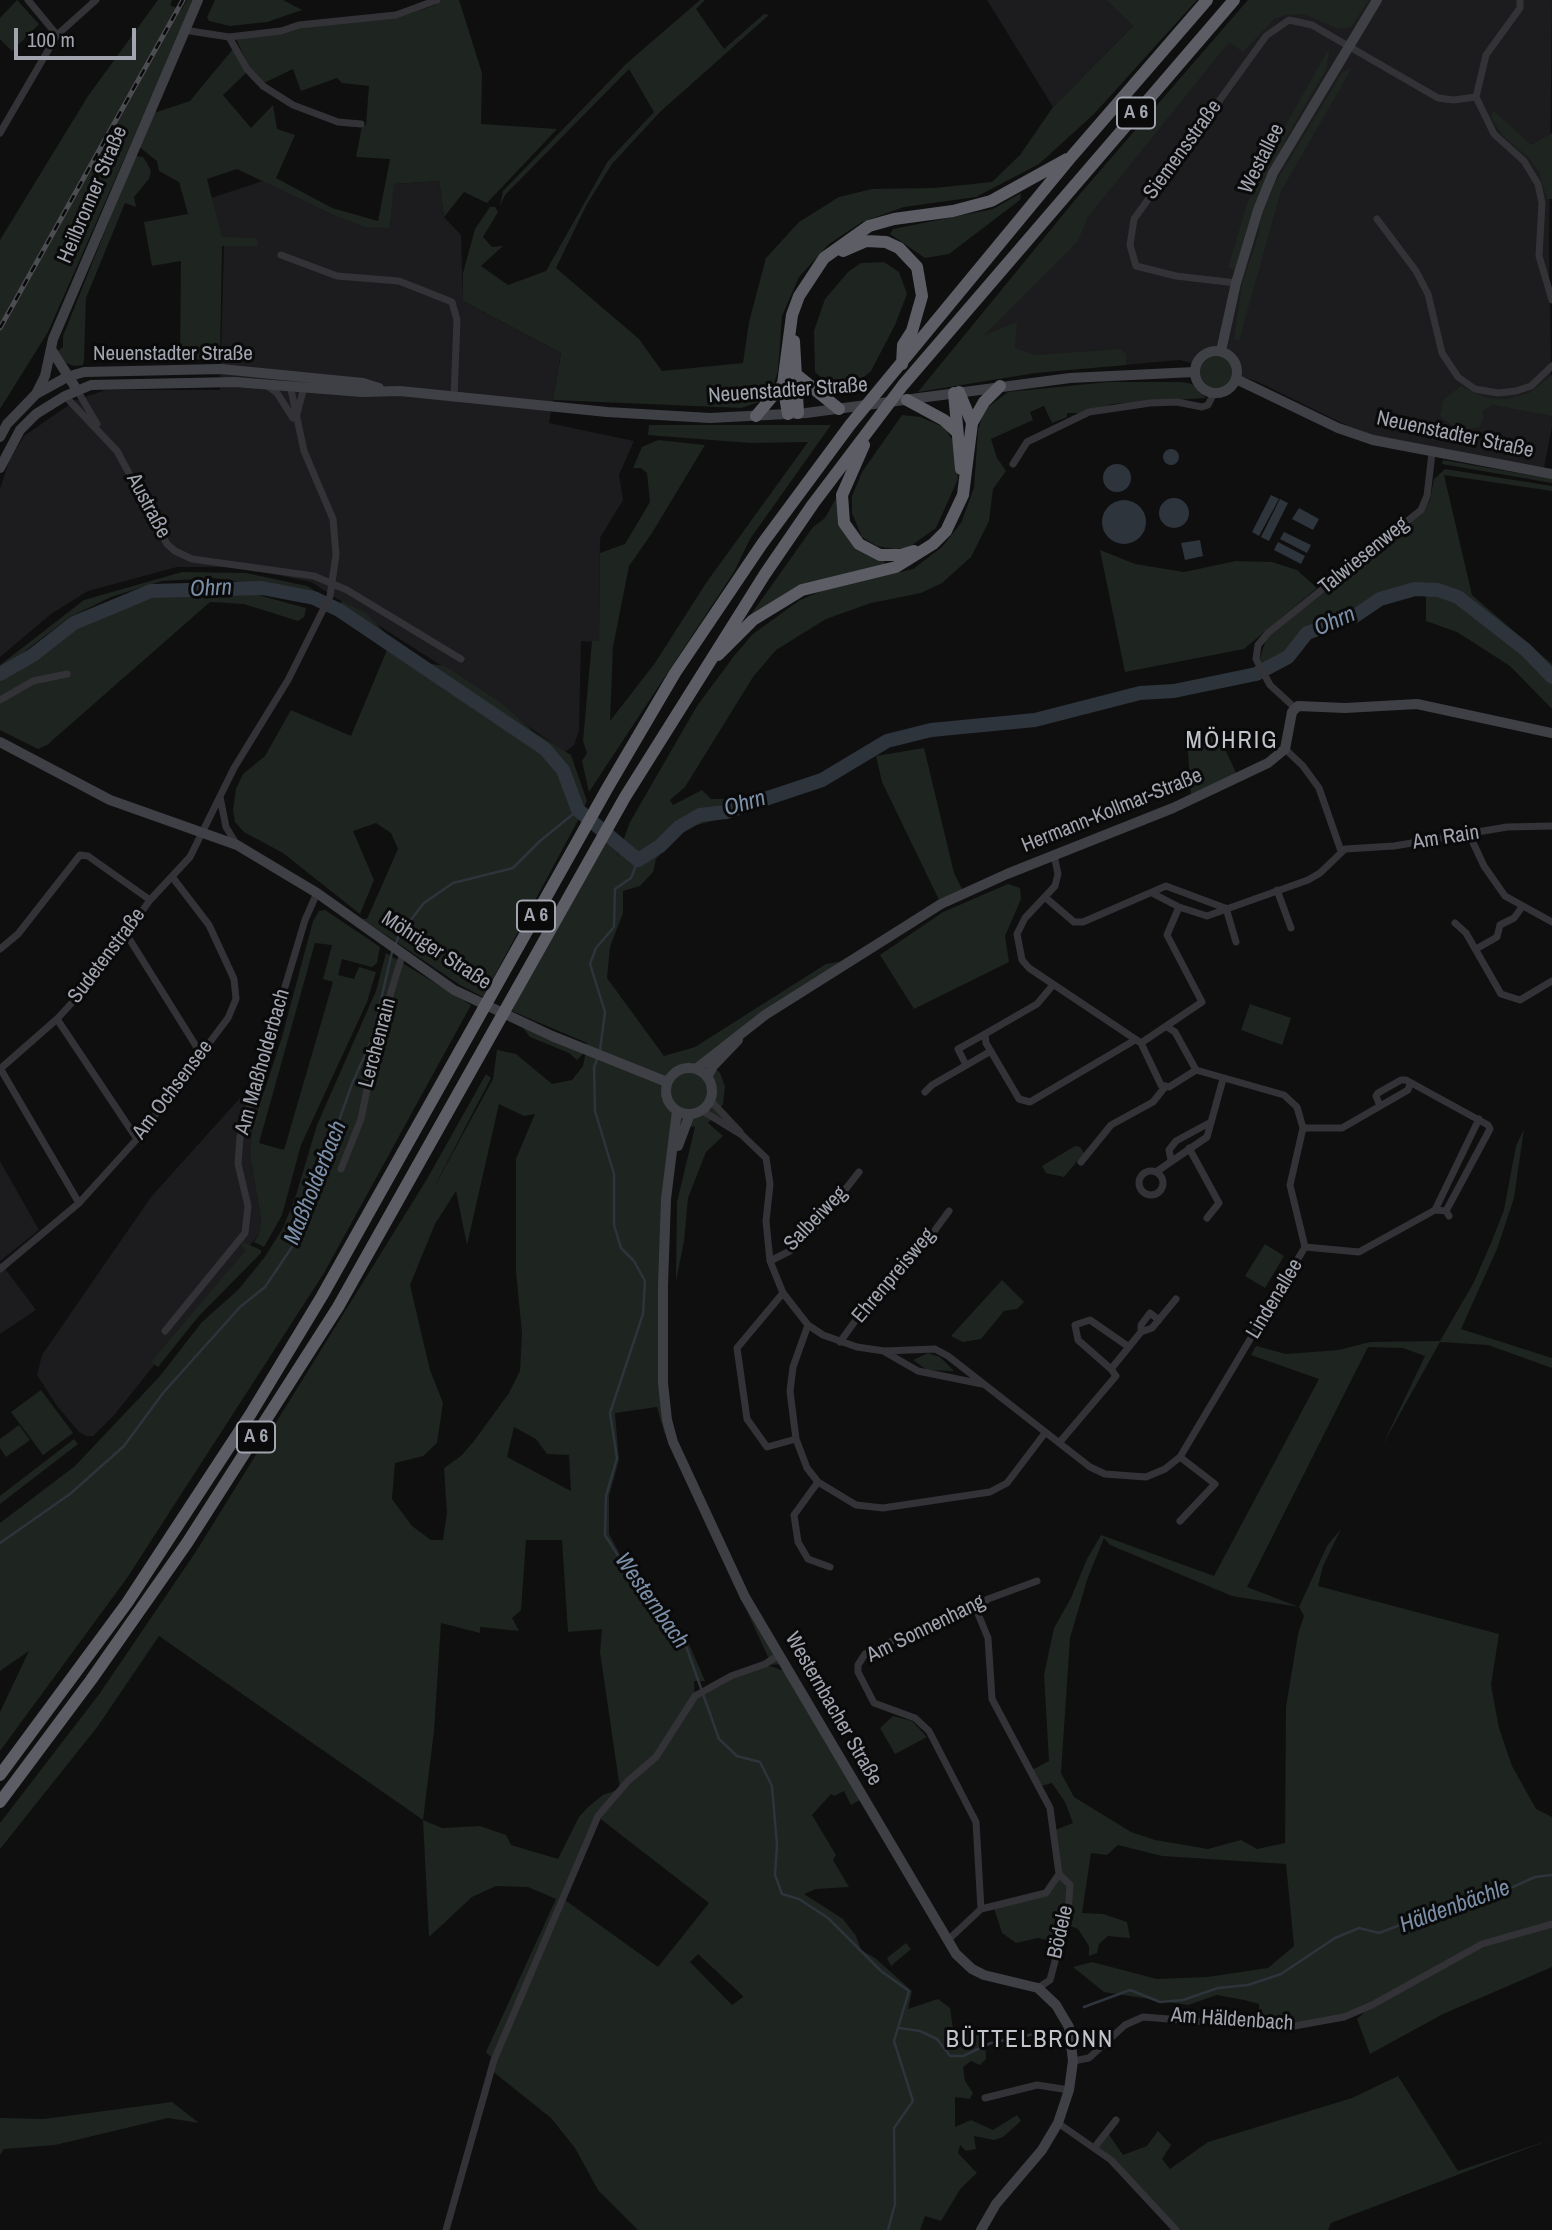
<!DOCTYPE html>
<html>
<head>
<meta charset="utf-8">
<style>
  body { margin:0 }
  #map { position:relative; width:1552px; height:2230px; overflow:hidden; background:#0f0f10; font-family:"Archivo Narrow",sans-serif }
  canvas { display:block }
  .scale { position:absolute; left:14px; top:28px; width:122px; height:32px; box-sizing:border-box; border:4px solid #a2a5b0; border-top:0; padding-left:9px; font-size:21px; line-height:24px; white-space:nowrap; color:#a2a5b0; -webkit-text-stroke:5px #0a0a0b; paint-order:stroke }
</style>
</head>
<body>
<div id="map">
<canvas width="1552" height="2230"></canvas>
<div class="scale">100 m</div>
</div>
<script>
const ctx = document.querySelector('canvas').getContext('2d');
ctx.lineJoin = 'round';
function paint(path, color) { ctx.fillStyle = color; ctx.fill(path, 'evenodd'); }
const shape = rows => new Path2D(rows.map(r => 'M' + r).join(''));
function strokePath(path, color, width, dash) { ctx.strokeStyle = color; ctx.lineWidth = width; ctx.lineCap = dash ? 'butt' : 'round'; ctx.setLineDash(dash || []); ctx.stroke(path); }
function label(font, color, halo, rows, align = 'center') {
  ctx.font = font + ' "Archivo Narrow",sans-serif'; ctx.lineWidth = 6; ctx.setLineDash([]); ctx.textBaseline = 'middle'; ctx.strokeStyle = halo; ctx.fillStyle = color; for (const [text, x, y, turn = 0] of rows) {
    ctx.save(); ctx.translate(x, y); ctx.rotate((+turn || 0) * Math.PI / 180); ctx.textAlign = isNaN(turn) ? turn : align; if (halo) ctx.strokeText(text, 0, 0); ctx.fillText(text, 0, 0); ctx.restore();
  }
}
paint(shape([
  [987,0,1106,0,1133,26,1053,107],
  [1248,0,1552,0,1549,254,1552,426,1544,468,1388,440,1352,428,1256,381,1180,360,1035,373,918,392,1080,194],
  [263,181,329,213,390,228,393,184,439,181,444,217,461,235,463,301,561,353,549,423,634,441,619,475,623,500,600,538,599,642,581,641,579,730,574,745,565,752,445,668,311,582,239,567,177,567,88,591,51,614,0,657,0,489,9,461,24,436,76,400,106,390,220,390,224,246,211,198],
  [249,1088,266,1092,250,1155,261,1219,259,1234,115,1414,93,1436,86,1436,79,1432,57,1406,37,1375,42,1355,151,1197],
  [0,1161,39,1230,0,1261],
  [0,1262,36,1310,0,1334]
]), '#1c1b1d');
paint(shape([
  [17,0,39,24,12,51,0,39,0,18],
  [158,0,172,0,170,5,181,10,187,0,194,0,48,332,0,409,0,240,88,96],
  [215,0,283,0,302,10,267,22,230,26,209,21,207,17],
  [441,0,459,0,482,73,481,124,557,129,487,203,464,192,444,217,439,181,394,184,390,228,364,227,329,213,237,169,207,179,222,237,257,238,258,246,222,246,220,360,180,359,181,261,152,266,144,222,188,214,179,182,159,171,157,161,138,146,154,113,190,101,233,49,246,73,223,95,251,128,273,105,277,129,295,135,276,178,332,208,378,221,390,159,356,157,362,126,366,125,369,86,342,83,337,78,301,91,293,69,264,83,250,69,236,39,335,22,397,18,435,5],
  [700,0,705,0,696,9,724,49,764,14,769,15,660,112,612,164,587,204,556,268,639,339,662,371,743,363,749,322,766,258,799,222,839,197,872,189,934,188,992,182,1020,155,1053,107,1133,26,1106,0,1197,0,1094,114,1039,164,976,197,904,207,862,222,829,244,799,277,782,316,778,371,771,392,759,402,741,408,553,400,561,353,463,301,463,273,475,229,490,207,495,207,498,212,483,237,492,247,503,246,481,266,508,285,546,271,608,161,654,112,629,69,505,195,500,206,503,191,626,64],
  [1248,0,1369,0,1351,27,1339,29,1303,14,1287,15,1274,19,1243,52,1229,42,1088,217,1078,241,983,336,1017,322,1015,348,1035,355,1120,349,1126,354,1126,365,1035,373,918,392,1080,194],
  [1330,46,1326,70,1289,133,1252,212,1235,270,1228,268,1247,204,1272,142,1278,139],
  [1352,68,1281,191,1239,341,1234,339,1242,284,1259,234,1260,219,1275,183,1343,71],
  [1493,110,1531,145,1552,133,1552,199,1547,199,1539,172,1529,158,1502,135,1491,117],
  [135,156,143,157,147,163,151,171,149,179,134,197,136,207,125,203,86,298,84,360,83,365,74,366,66,363,58,351,63,347,63,336],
  [1021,193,1020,200,949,254,925,258,890,234,893,229,993,209],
  [884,262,899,272,907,294,895,325,871,371,850,389,830,386,815,372,814,331,825,299,848,272,861,263],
  '1195 372a21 21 0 1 1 42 0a21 21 0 1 1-42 0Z',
  [1552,375,1552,416,1493,405,1482,411,1484,416,1480,427,1459,431,1440,416,1443,400,1461,386,1486,398,1507,399,1529,393],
  [1108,382,1181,382,1192,384,1206,398,1112,404,1082,413,1067,413,1067,417,1052,423,1044,406,1030,412,1033,420,991,439,997,458,1006,471,993,489,989,521,971,557,942,583,921,593,871,603,826,619,776,650,753,677,685,787,670,800,673,805,702,790,711,799,733,799,748,805,746,813,684,828,656,859,653,872,640,886,623,891,623,913,610,947,607,978,664,1056,695,1047,826,964,856,959,765,1015,697,1070,707,1077,713,1066,720,1073,725,1086,723,1104,719,1110,733,1123,714,1117,708,1123,723,1136,706,1152,688,1198,684,1241,676,1281,677,1202,695,1127,684,1125,674,1156,666,1199,667,1420,720,1547,784,1664,768,1665,784,1671,860,1800,851,1805,844,1791,834,1796,831,1794,812,1815,836,1855,833,1860,849,1887,816,1889,804,1894,843,1919,856,1936,861,1950,875,1958,912,1991,908,2009,938,1999,950,2008,953,2029,969,2035,985,2032,986,2059,980,2065,971,2061,963,2067,965,2081,973,2093,970,2099,955,2097,955,2127,971,2120,993,2130,1017,2115,1021,2121,1003,2137,994,2140,974,2136,976,2149,966,2151,960,2145,958,2153,977,2173,961,2188,941,2221,925,2216,920,2230,638,2230,598,2190,575,2148,551,2118,491,2070,494,2060,486,2052,556,1899,528,1887,496,1886,472,1897,429,1937,423,1820,159,1636,98,1726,0,1849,0,1823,100,1693,195,1553,427,1179,486,1074,491,1078,432,1191,493,1079,497,1050,516,1054,552,1084,572,1080,583,1066,586,1051,577,1060,569,1053,530,1037,517,1020,586,1049,587,1043,512,1011,551,928,606,842,619,844,617,857,630,822,697,706,734,656,753,634,800,600,824,590,913,569,942,547,961,523,974,488,978,430,982,417,988,407,1008,392],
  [499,1104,524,1116,535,1114,516,1159,516,1272,522,1333,520,1371,509,1393,474,1441,461,1456,444,1468,447,1513,443,1540,431,1540,412,1526,392,1499,395,1463,423,1456,437,1443,443,1403,430,1370,410,1285,435,1224,456,1191,467,1245],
  [657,1407,664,1432,769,1659,695,1696,694,1681,705,1681,689,1644,630,1573,609,1534,609,1496,619,1460,615,1413],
  [514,1427,536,1439,547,1454,569,1455,571,1491,507,1457],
  [526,1540,562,1540,568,1632,602,1629,600,1652,620,1789,603,1795,588,1807,579,1817,558,1859,511,1845,506,1835,480,1826,442,1828,423,1820,434,1731,441,1623,480,1633,480,1627,519,1631,512,1618,521,1610],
  [598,1817,709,1903,658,1967,565,1900],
  [698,1954,743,1996,743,1997,732,2005,690,1962],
  [902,415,920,417,944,427,955,444,958,479,936,528,908,548,894,549,877,546,862,537,852,513,852,496,862,472],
  [649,425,831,425,750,539,734,572,589,792,582,761,587,753,583,741,592,641,599,641,600,553,625,544,650,502,647,473,641,468,633,468,642,447,658,440,705,445,652,533,629,566,613,647,610,721,655,663,706,583,808,442,750,443,648,435],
  [1443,460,1552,479,1552,483,1442,464],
  [1445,469,1552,486,1552,491,1444,475,1472,595,1552,664,1552,709,1510,666,1457,632,1426,621,1426,597,1416,590,1373,607,1351,625,1300,640,1275,664,1265,668,1260,658,1266,639,1422,513,1430,500,1434,479],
  [839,493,839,517,884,559,885,567,833,577,747,620,813,527,825,518],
  [1100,550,1135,564,1184,572,1236,561,1272,562,1297,570,1317,588,1244,649,1125,672],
  [182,572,246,573,307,586,314,590,314,597,279,587,213,578,162,581,111,597,70,617,0,670,0,665,84,600],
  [220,592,258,595,306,608,304,617,298,621,244,604,210,602,47,745,38,749,0,730,0,680,84,621,165,594],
  [342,601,366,613,390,638,426,663,445,666,500,702,534,732,571,755,587,801,582,813,483,997,460,985,362,919,367,919,398,849,391,833,376,823,353,831,374,880,360,914,283,853,244,832,235,822,233,810,236,789,243,774,265,756,291,710,351,736,389,645,339,610],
  [1219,736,1237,775,1191,796,1187,738],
  [924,748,954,873,964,893,941,904,882,782,876,756],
  [1008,884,1020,888,1021,899,1005,936,1009,962,914,1009,880,955,943,912],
  [325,910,380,947,377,963,372,967,342,959,338,975,354,979,359,967,376,972,367,1002,301,1145,282,1215,264,1247,254,1242,259,1234,261,1219,250,1155,253,1125,282,1037,313,921,319,911],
  [315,943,332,945,323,979,333,982,284,1150,259,1143],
  [386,953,471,1005,324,1273,127,1578,0,1751,0,1712,29,1651,0,1671,0,1523,75,1466,160,1376,202,1322,238,1290,264,1258,283,1228,296,1195,317,1125,376,991],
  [1250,1004,1291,1018,1282,1045,1241,1030],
  [1524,1129,1514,1198,1497,1249,1461,1329,1552,1358,1552,1368,1488,1345,1440,1342,1382,1446,1425,1356,1403,1348,1368,1347,1247,1587,1299,1607,1327,1546,1341,1529,1323,1566,1318,1586,1499,1634,1491,1685,1499,1728,1512,1766,1536,1809,1552,1817,1552,1967,1443,2014,1370,2054,1357,2019,1370,2007,1325,2022,1259,2026,1259,2004,1244,2000,1217,1995,1188,2005,1104,1992,1073,1967,1092,1962,1157,1979,1207,1977,1268,1968,1294,1946,1286,1864,1162,1856,1118,1845,1107,1855,1091,1853,1082,1913,1103,1914,1127,1922,1130,1938,1108,1936,1099,1944,1097,1953,1089,1956,1089,1946,1078,1929,1065,1924,1060,1943,1038,1938,1016,1943,1002,1933,993,1905,1046,1893,1059,1874,1053,1831,1073,1823,1065,1802,1052,1783,1041,1786,1030,1771,1049,1761,1044,1675,1054,1628,1071,1598,1087,1559,1101,1535,1214,1576,1319,1379,1251,1355,1256,1346,1286,1354,1339,1350,1370,1342,1440,1341,1474,1282,1491,1243,1504,1210,1516,1146],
  [1104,1538,1110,1545,1232,1596,1299,1607,1304,1616,1298,1634,1286,1707,1285,1843,1257,1849,1241,1840,1208,1849,1155,1840,1131,1832,1074,1797,1061,1773,1070,1638,1087,1580],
  [1075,1146,1080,1147,1084,1153,1064,1177,1046,1173,1042,1166],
  [243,1242,261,1250,261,1253,198,1317,158,1367,151,1362,246,1250,241,1245],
  [1265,1244,1284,1256,1265,1288,1245,1276],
  [1002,1280,1024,1302,1017,1309,1004,1311,981,1339,963,1342,951,1336],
  [928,1353,940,1357,954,1371,927,1370,913,1360],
  [41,1390,73,1433,43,1455,11,1412],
  [19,1425,30,1440,6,1457,0,1448,0,1439],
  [74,1439,78,1444,0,1504,0,1496],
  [893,1716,912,1721,927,1737,895,1754,880,1728],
  [906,1943,911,1949,891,1966,887,1958],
  [1398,2076,1458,2171,1552,2139,1331,2223,1328,2230,1176,2230,1137,2185,1094,2148,1107,2132,1123,2155,1147,2146,1158,2131,1171,2145,1162,2159,1170,2169,1208,2142,1352,2098],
  [172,2102,199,2123,168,2118,55,2145,4,2149,0,2155,0,2118,44,2119]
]), '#1e241f');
paint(shape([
  '1163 457a8 8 0 1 1 16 0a8 8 0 1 1-16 0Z',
  '1103 478a14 14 0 1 1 28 0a14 14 0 1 1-28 0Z',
  [1271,495,1279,499,1259,536,1252,532],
  '1159 513a15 15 0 1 1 30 0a15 15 0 1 1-30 0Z',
  [1280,499,1288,503,1269,541,1261,537],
  '1102 522a22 22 0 1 1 44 0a22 22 0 1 1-44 0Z',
  [1299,508,1319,519,1313,530,1292,519],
  [1284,532,1311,545,1307,553,1280,539],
  [1200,540,1203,556,1185,560,1181,543],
  [1278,542,1305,556,1301,564,1274,550]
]), '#2e343b');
strokePath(shape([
  [395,946,399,935,424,903,453,883,513,868,540,841,578,810],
  [600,1050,605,1012,590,964,596,948,614,927,615,889,631,878,638,860],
  [598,1057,594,1067,595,1111,614,1174,614,1225,621,1248,634,1261,645,1281,643,1314,610,1413,617,1458,606,1496,605,1535,651,1608,686,1646,719,1739,737,1756,760,1762,772,1786,777,1845,775,1875,782,1894,799,1899,828,1918,881,1971,909,1991,894,2041,913,2101,894,2128,895,2204,888,2230],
  [0,1543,70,1494,124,1446,163,1393,240,1307,265,1287,296,1241,352,1084,372,1039,392,952],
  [1084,2007,1130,1990,1160,2002,1183,2000,1218,1988,1248,1985,1281,1974,1335,1938,1359,1928,1379,1933,1416,1919,1464,1909,1535,1877,1552,1875],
  [899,2028,920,2031,937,2039,950,2056,963,2056,991,2043,1039,2033]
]), '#2e343b', 2.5);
strokePath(shape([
  [0,674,33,655,74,623,151,591,262,588,314,598,339,610,545,749,563,770,578,810,638,860,660,846,679,827,700,815,726,812,822,780,887,741,931,730,1035,720,1140,693,1174,691,1256,674,1288,657,1307,633,1355,616,1380,599,1415,589,1438,590,1458,597,1526,650,1552,677]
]), '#2e343b', 14);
strokePath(shape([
  [28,0,57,35],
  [184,30,229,37,281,31,299,25,396,15,437,0],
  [229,37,247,69,263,86,293,105,338,122,361,124],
  [1476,97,1486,55,1520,8,1520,0],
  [0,133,57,35,96,0],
  [1377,219,1416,271,1428,294,1442,353,1458,377,1475,389,1498,393,1516,391,1531,386,1552,366],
  [281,255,337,276,399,281,452,302,457,320,454,398],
  [1236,283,1176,276,1136,266,1130,245,1134,219,1266,36,1289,20,1312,25,1438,98,1454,100,1476,97,1494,134,1524,161,1538,184,1542,203,1539,256,1552,300],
  [266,385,277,393,293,418],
  [77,390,97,424],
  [65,396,117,451,167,544,175,551,192,559,314,576,347,590,461,659],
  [296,418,304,387],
  [1013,464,1027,442,1089,412,1150,403,1177,402,1202,407,1208,405,1214,393],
  [0,700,33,681,67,674],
  [1295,708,1270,685,1256,659,1258,645,1268,633,1421,510,1427,496,1432,453],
  [1285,749,1303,766,1319,788,1341,851],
  [220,797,226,827,237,845],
  [1469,834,1484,866,1505,896,1552,922],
  [1054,855,1058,874,1055,886,1025,918,1017,934,1022,960,1029,968,1141,1043,1161,1085,1169,1087,1196,1070],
  [1277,890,1291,928],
  [1152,893,1179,907,1207,916,1308,880,1320,873,1345,849,1394,846,1507,827,1552,826],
  [1046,898,1074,922,1083,922,1166,886,1225,908],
  [1226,908,1236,942],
  [1455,923,1466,933,1501,994,1520,1000,1552,981],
  [125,932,201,1054],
  [0,949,18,934,80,855,88,856,150,900],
  [1476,949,1497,937,1500,925,1514,918,1522,907],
  [1053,985,1037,1004,985,1034,986,1043,1019,1099,1030,1102,1135,1040],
  [57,1019,137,1139],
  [1167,1027,1175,1032,1196,1070],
  [1141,1043,1202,1002,1167,935,1179,907],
  [966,1065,958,1049,985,1034],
  [0,1068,79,1203],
  [0,1069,57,1019,92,981,150,900,190,857,234,768,288,680,330,596,336,555,333,519,304,451,290,385],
  [925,1092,932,1085,991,1051],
  [710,1100,740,1132],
  [1380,1106,1376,1096,1378,1093,1401,1080,1406,1080,1488,1125,1490,1129,1446,1211],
  [701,1110,742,1135,766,1158,770,1184,766,1221,770,1261,783,1293,808,1325,823,1335,857,1347,884,1351,935,1349,948,1356,1090,1467,1105,1474,1146,1477,1165,1469,1180,1457,1305,1247,1290,1185,1303,1128,1297,1107,1284,1095,1196,1070],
  [1303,1128,1342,1128,1408,1090,1410,1084],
  [1189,1148,1219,1203,1207,1218],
  [1171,1160,1169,1150,1176,1141,1211,1122],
  [1081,1162,1111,1125,1153,1102,1165,1087],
  [341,1169,361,1119,378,1035,402,956],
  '1139 1183a12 12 0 1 1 24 0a12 12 0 1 1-24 0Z',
  [1156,1172,1207,1137,1223,1079],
  [1435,1210,1479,1119],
  [1305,1247,1359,1252,1435,1210,1446,1211,1449,1216],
  [770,1261,790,1251,819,1223,859,1172],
  [0,1269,79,1203,137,1139,228,1018,236,999,234,979,209,925,173,878],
  [783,1293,737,1348,747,1419,767,1447,796,1439],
  [808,1325,793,1367,790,1391,796,1439,807,1468,818,1482,856,1505,883,1508,990,1492,1007,1483,1045,1433],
  [165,1331,245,1233,248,1206,238,1164,240,1137,305,920,317,893],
  [1141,1332,1141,1325,1150,1313,1159,1320],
  [840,1342,858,1317,916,1256,949,1211],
  [885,1352,918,1371,982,1384],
  [1111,1369,1078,1340,1075,1325,1090,1320,1129,1347],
  [1059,1443,1116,1376,1111,1369,1141,1332,1152,1328,1176,1299],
  [818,1482,794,1515,798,1542,808,1559,830,1567],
  [1180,1521,1215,1484,1180,1457],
  [981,1909,976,1822,929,1731,915,1718,874,1703,858,1672,858,1665,865,1654,956,1611,976,1609,988,1599,1037,1581],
  [947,1941,981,1909,1046,1893,1059,1874,1050,1808,992,1699,988,1638,976,1609],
  [1038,1988,1050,1980,1068,1912,1070,1885,1059,1874],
  [1073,2061,1089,2058,1125,2025,1143,2017,1259,2026,1294,2026,1344,2017,1372,2005,1482,1944,1552,1924],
  [985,2098,1037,2085,1069,2090],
  [1058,2123,1111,2160,1176,2230],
  [1094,2148,1116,2120],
  [446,2230,494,2060,598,1816,628,1781,656,1757,695,1696,731,1676,765,1664,779,1655]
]), '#333337', 7);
strokePath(shape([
  [51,349,77,390],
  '1195 372a21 21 0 1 1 42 0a21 21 0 1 1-42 0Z',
  [1221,351,1236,283,1258,210,1273,173,1377,0],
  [1236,379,1338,428,1373,440,1552,474],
  [36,394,45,376,53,339,198,0],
  [0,437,7,424,36,394,67,377,84,372,221,369,363,383,379,388],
  [0,468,20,430,36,414,65,396,91,385,235,382,362,392,400,391,607,412,710,418,806,413,1070,378,1194,372],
  [0,742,110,800,237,845,317,893,454,990,552,1036,667,1082],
  '666 1091a23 23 0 1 1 46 0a23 23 0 1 1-46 0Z',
  [696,1069,765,1015,941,904,1007,874,1173,808,1268,763,1285,749,1292,712,1298,706,1345,708,1417,704,1552,733],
  [707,1077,713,1066,738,1040],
  [677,1111,666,1199,663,1285,663,1383,667,1420,673,1442,745,1597,956,1954,972,1969,984,1975,1038,1988,1056,2005,1069,2027,1073,2061,1069,2090,1058,2123,1042,2150,996,2204,981,2230],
  [678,1146,690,1114]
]), '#3f4045', 10);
strokePath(shape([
  [843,251,866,241,886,242,899,248,917,267,922,296,912,331,903,345,902,364],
  [794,341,798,413],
  [798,376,839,409],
  [959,392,972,423],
  [954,393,961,469],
  [907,400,944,420,957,432],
  [788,414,783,384,792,315,799,296,824,258,869,226,894,219,953,211,991,201,1067,159],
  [756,416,783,384],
  [864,445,842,495,844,523,859,544,880,555,901,555,914,551],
  [718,655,753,620,802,590,896,567,933,544,946,531,963,495,972,423,984,402,1000,386],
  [0,1775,127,1603,250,1415,322,1296,608,787,675,673,762,544,850,425,1072,156,1207,0],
  [0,1802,91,1680,187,1543,338,1307,625,797,765,574,813,504,903,385,1234,0]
]), '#5d5e65', 12);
const rail = shape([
  [0,328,183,0]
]);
strokePath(rail, '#4c4d52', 5);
strokePath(rail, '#0a0a0b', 2.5, [8]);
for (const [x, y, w] of [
  [1136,113,38],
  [536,916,38],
  [256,1437,38]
]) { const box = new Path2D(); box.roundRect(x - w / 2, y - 15.5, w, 31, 5); ctx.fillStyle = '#0a0a0b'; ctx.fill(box); strokePath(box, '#a2a5b0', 2); }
label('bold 19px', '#a2a5b0', null, [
  ["A 6",1136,113],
  ["A 6",536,916],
  ["A 6",256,1437]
]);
label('21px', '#a2a5b0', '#0a0a0b', [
  ["Siemensstraße",1183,150,-54],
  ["Westallee",1262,159,-63],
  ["Heilbronner Straße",93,195,-67],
  ["Neuenstadter Straße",173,354],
  ["Neuenstadter Straße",788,391,-4],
  ["Neuenstadter Straße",1455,435,12],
  ["Austraße",148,506,62],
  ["Talwiesenweg",1364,556,-39],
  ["Hermann-Kollmar-Straße",1112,811,-22],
  ["Am Rain",1446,838,-9],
  ["Möhriger Straße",436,951,33],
  ["Sudetenstraße",107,956,-53],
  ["Lerchenrain",378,1043,-75],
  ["Am Maßholderbach",263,1062,-74],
  ["Am Ochsensee",173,1090,-53],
  ["Salbeiweg",816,1219,-46],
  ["Ehrenpreisweg",894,1276,-50],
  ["Lindenallee",1275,1299,-59],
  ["Am Sonnenhang",926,1629,-26],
  ["Westernbacher Straße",833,1709,60],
  ["Bödele",1061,1932,-77],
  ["Am Häldenbach",1232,2020,4]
]);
label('italic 23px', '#7b8fa8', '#0a0a0b', [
  ["Ohrn",211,589,-2],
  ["Ohrn",1335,622,-23],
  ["Ohrn",745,804,-16],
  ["Maßholderbach",316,1183,-68],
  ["Westernbach",651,1601,55],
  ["Häldenbächle",1455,1907,-20]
]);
ctx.letterSpacing = '2px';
label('24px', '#c2c4cc', '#0a0a0b', [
  ["MÖHRIG",1232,742],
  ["BÜTTELBRONN",1030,2041]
]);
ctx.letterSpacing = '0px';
</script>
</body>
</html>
